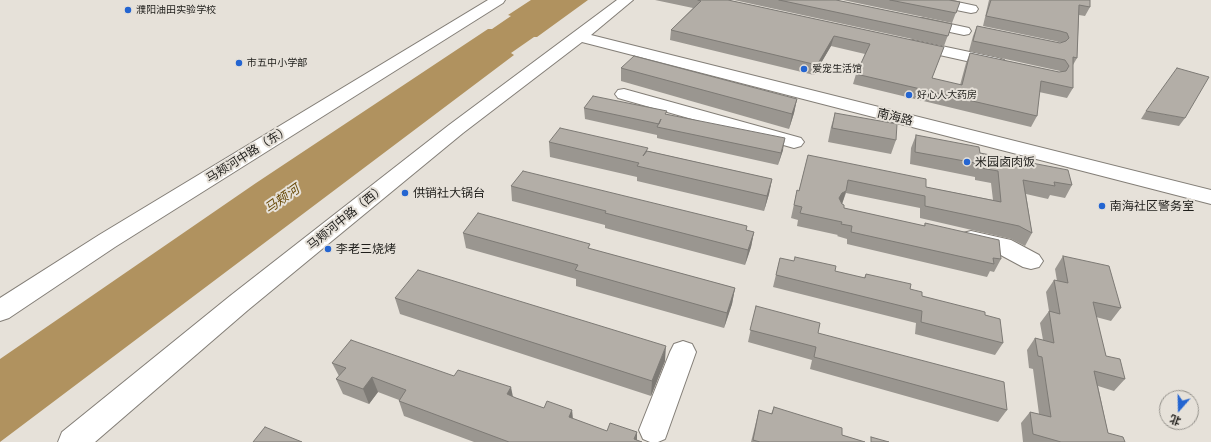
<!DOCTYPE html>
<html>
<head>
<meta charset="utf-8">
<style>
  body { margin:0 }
  #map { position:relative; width:1211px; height:442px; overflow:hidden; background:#e6e1d9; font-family:Lato,"Noto Sans SC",sans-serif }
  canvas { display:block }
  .north { position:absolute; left:1159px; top:390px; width:40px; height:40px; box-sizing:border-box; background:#e6e1d9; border:1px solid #96938d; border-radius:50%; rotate:200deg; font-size:11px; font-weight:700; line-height:16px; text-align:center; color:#1f1e1b }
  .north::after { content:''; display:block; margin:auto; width:14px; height:18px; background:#2465d1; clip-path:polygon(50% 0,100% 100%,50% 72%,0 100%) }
</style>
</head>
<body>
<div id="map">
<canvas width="1211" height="442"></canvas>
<div class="north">北</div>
</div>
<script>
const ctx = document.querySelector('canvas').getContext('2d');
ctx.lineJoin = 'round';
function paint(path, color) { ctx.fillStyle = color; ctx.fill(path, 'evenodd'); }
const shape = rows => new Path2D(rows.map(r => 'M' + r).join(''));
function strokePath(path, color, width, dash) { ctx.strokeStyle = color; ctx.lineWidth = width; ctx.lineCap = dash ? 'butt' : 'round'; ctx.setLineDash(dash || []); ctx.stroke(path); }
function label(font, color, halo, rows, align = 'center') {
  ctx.font = font + ' Lato,"Noto Sans SC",sans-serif'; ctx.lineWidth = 4; ctx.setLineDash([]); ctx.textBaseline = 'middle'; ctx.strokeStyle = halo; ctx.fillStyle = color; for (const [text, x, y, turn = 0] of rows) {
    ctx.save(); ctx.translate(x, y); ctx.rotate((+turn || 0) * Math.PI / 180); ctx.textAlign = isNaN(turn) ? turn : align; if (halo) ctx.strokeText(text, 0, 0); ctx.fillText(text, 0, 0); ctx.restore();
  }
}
paint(shape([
  [531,0,588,0,537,37,534,37,511,53,514,55,0,442,0,359,256,183,488,29,492,29,511,16,508,15]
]), '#b0925f');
const minor = shape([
  [488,0,505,0,503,3,115,247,9,318,0,321,0,298,99,235,488,0],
  [617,0,633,0,591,35,1211,190,1211,204,582,42,463,133,248,310,95,442,58,442,62,432,230,296,449,125,617,0],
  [920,0,948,0,976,6,978,9,976,12,971,13,922,3,920,0],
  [922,18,969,28,971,31,969,34,964,35,917,25,915,22,917,19,922,18],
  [913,40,998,58,1004,60,1006,63,1004,66,998,68,908,48,905,45,908,42,913,40],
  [624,89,801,138,804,142,801,146,794,148,618,98,615,94,618,90,624,89],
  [971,231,1011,240,1039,255,1043,261,1039,267,1031,269,1023,267,997,253,963,245,960,239,963,233,971,231],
  [683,341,692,344,696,352,665,439,658,442,650,442,643,439,639,430,670,352,674,344,683,341]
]);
strokePath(minor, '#837e77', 2);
paint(minor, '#fff');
paint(shape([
  [655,0,730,0,728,0,944,47,932,78,960,85,966,63,970,53,1059,72,1061,72,1060,71,969,51,973,36,977,26,1060,43,1062,43,1055,41,983,26,989,0,1090,0,1090,7,1085,16,1079,15,1077,58,1073,65,1073,88,1067,98,1039,92,1037,116,1031,127,853,84,856,74,865,54,831,46,814,75,670,40,671,30,693,8],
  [734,0,836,0,952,24,944,46],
  [843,0,949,0,960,2,952,23],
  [621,68,797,99,794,113,789,129,621,81],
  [584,108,666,114,783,150,778,165,657,138,657,135,585,119],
  [1146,111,1185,118,1179,126,1141,119],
  [835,113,896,140,891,154,828,142,831,127],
  [916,135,980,153,1072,185,1065,198,1050,195,1048,199,1026,194,1032,233,1025,246,1011,239,920,218,920,208,846,193,842,204,844,208,924,226,925,223,1001,259,994,272,990,271,987,277,847,244,847,239,837,236,838,235,797,226,798,220,791,218,797,190,799,191,808,155,926,187,993,200,991,183,975,180,975,177,910,164,911,148],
  [549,142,648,151,772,179,769,194,764,211,637,181,637,177,550,157],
  [511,186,754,232,751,247,745,265,605,228,605,225,512,201],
  [463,233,591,249,735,288,732,304,724,328,576,286,576,279,466,248],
  [1063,256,1121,308,1111,321,1096,317,1106,356,1125,379,1114,391,1098,386,1108,433,1125,442,1023,442,1021,423,1030,412,1039,414,1033,369,1029,368,1027,350,1035,338,1043,340,1040,323,1049,311,1046,292,1054,280,1057,281,1055,269],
  [780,258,864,278,866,274,910,289,922,296,985,315,1003,343,995,355,915,334,916,323,773,287],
  [395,298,665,361,651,396,400,314],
  [756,306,818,333,1007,410,998,422,810,369,812,360,748,342],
  [332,363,513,397,544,408,572,410,573,419,607,431,637,432,637,440,642,442,474,442,404,416,399,401,399,400,378,392,369,404,343,394,336,379,339,376],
  [774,407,842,435,865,442,751,442,759,410,771,414]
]), '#9a9690');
paint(shape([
  [834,36,831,46,814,75,817,65],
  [797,99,794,113,789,129,792,114],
  [785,138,783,150,778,165,781,153],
  [772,179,769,194,764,211,767,196],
  [846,191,842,204,838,205,839,198,842,193],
  [754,232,751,247,745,265,748,250],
  [735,288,732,304,724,328,727,313],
  [666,346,665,361,651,396,652,381],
  [372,377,378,392,369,404,363,389],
  [511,387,514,402,507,394],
  [572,410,573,425,569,417],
  [637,432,637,442,634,439]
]), '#7d7a75');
const building = shape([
  [698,0,728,0,944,47,932,78,962,85,970,53,1059,72,1066,71,1069,66,1065,60,973,41,977,26,1060,43,1066,41,1069,38,1067,33,1060,31,986,16,991,0,1090,0,1090,7,1079,5,1077,58,1073,57,1073,88,1041,81,1037,116,856,74,870,44,834,36,817,65,671,30,701,1,698,0],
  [779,0,836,0,952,24,948,36,779,0],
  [890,0,949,0,960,2,956,13,890,0],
  [634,56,797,99,792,114,621,68,634,56],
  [1177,68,1209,77,1185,118,1146,111,1177,68],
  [593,96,667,111,665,114,785,138,781,153,657,127,661,119,659,124,584,108,593,96],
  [835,113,897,124,896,140,832,128,835,113],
  [560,128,648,148,643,156,647,151,772,179,767,196,637,166,639,163,549,142,560,128],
  [916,135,979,147,980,153,1068,170,1072,185,1054,182,1055,186,1023,180,1032,233,1019,226,925,206,925,196,848,180,846,191,842,193,839,198,842,204,844,205,844,208,925,226,925,223,999,240,1001,259,993,258,994,264,851,232,852,226,841,224,842,222,800,213,802,207,794,205,797,190,799,191,808,155,926,179,926,187,1001,202,998,171,981,168,981,164,915,152,916,135],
  [523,171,747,226,746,230,754,232,748,250,605,213,606,211,511,186,523,171],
  [478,213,590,244,588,248,735,288,727,313,575,270,578,265,463,233,478,213],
  [1063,256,1109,266,1121,308,1093,302,1106,356,1120,359,1125,379,1094,371,1108,433,1123,437,1125,442,1061,442,1033,434,1030,412,1051,417,1042,357,1038,356,1035,338,1054,343,1049,311,1060,314,1054,280,1068,283,1063,256],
  [795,257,836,266,835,271,865,278,866,274,911,284,910,289,922,292,922,296,985,312,985,315,1000,319,1003,343,921,322,922,311,776,275,780,258,794,261,795,257],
  [418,270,666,346,652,381,395,298,418,270],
  [756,306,820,323,818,333,1004,382,1007,410,814,357,816,347,750,330,756,306],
  [351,340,454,376,458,370,511,387,507,394,516,398,544,408,547,401,572,410,569,417,607,431,610,423,637,432,634,439,642,442,509,442,399,401,406,390,372,377,363,389,336,379,346,368,332,363,351,340],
  [774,407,842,428,842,435,865,442,760,442,753,440,759,410,772,414,774,407],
  [265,427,302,442,253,442,265,427],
  [871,437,889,442,871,442,871,437]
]);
paint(building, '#b3aea7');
strokePath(building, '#7d7a75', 1);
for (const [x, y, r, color] of [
  [128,10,4,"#2465d1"],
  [239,63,4,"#2465d1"],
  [804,69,4,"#2465d1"],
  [909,95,4,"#2465d1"],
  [967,162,4,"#2465d1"],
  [405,193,4,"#2465d1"],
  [1102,206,4,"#2465d1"],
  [328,249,4,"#2465d1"]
]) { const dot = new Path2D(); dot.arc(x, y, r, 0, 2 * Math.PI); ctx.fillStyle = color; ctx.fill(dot); strokePath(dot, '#e6e1d9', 1.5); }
label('10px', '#1f1e1b', '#e6e1d9', [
  ["濮阳油田实验学校",136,10],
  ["市五中小学部",247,63],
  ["爱宠生活馆",812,69],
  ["好心人大药房",917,95]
], 'left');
label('12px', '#1f1e1b', '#e6e1d9', [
  ["南海路",895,117,14],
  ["马颊河中路（东）",248,154,-32],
  ["马颊河中路（西）",346,217,-39]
]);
label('12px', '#1f1e1b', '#e6e1d9', [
  ["米园卤肉饭",975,162],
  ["供销社大锅台",413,193],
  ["南海社区警务室",1110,206],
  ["李老三烧烤",336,249]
], 'left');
label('italic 13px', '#694b09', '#e6e1d9', [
  ["马颊河",282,199,-35]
]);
</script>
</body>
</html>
